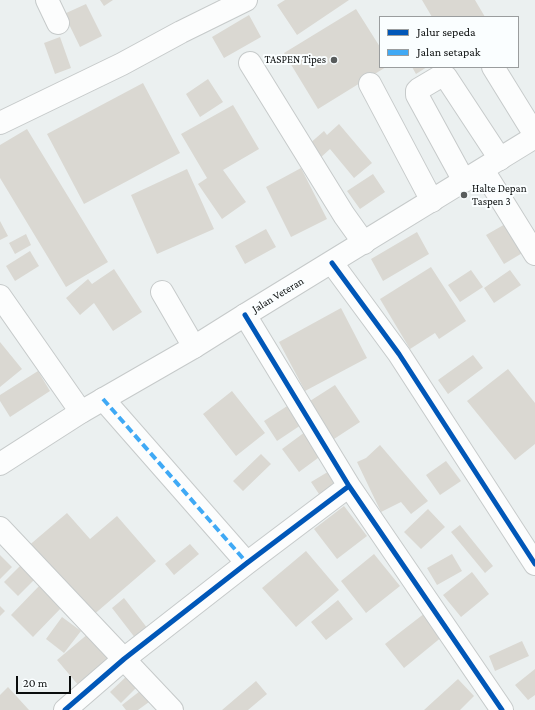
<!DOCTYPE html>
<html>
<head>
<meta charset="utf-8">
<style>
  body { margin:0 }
  #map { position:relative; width:535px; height:710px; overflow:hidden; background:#ebf0f0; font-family:"Crimson Pro",serif }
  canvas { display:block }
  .legend { position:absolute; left:379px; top:16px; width:140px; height:52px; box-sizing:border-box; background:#fafeff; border:1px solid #9a9d9e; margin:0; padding:5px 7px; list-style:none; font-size:12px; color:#090c0c }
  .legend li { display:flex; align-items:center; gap:8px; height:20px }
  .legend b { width:20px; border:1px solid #9a9d9e }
  .scale { position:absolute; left:16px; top:676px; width:55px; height:18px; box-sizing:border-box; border:2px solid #090c0c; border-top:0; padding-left:5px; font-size:12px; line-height:14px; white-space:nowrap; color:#090c0c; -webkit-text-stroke:3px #fafeff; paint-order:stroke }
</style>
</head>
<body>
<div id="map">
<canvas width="535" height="710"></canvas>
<ul class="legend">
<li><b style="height:5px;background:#0057b8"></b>Jalur sepeda</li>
<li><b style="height:5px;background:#3fa9f5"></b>Jalan setapak</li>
</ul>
<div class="scale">20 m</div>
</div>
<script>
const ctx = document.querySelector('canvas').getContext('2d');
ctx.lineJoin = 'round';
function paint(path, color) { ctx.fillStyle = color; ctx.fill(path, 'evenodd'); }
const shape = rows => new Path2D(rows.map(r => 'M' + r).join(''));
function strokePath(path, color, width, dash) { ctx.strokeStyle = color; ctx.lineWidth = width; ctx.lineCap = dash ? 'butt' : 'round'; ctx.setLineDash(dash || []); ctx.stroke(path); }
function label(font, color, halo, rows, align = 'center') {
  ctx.font = font + ' "Crimson Pro",serif'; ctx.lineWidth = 4; ctx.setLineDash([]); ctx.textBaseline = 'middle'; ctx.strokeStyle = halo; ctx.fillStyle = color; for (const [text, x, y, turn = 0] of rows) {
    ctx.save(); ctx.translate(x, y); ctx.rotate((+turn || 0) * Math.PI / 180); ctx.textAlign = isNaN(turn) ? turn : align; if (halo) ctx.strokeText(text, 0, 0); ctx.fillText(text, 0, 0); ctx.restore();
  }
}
paint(shape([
  [100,0,113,0,104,6],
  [285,0,349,0,297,35,277,5],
  [422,0,475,0,485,17,432,17],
  [86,4,102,36,80,47,64,14],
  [356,9,380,47,380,67,386,67,318,109,284,53],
  [249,15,261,37,224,58,212,37],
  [60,37,71,68,55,74,44,43],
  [412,67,427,67,416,74],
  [208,79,223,102,200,117,186,94],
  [143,83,180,153,84,204,47,134],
  [233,105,259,149,223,170,246,202,222,219,198,184,207,178,181,134],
  [339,124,372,163,354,178,330,149,319,159,308,145,324,131,327,135],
  [27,129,108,262,66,287,0,178,0,145],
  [301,168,327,219,291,237,266,187],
  [187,169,214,229,157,254,131,195],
  [373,174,385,192,360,209,347,191],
  [0,221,8,236,0,240],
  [507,223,524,252,504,264,486,235],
  [266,229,276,247,245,264,235,246],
  [417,232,429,254,383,281,371,259],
  [26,234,31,245,15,254,9,243],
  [30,251,39,266,15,281,6,266],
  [431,267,466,321,439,339,435,333,410,349,380,299],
  [114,269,142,312,113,331,94,303,80,315,66,298,88,279,92,284],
  [471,270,483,287,460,302,448,285],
  [510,270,521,285,494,303,484,288],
  [341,308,367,358,305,391,279,342],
  [0,342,22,369,0,387],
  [473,355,483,368,448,394,438,380],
  [508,369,535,403,535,444,515,460,467,401],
  [38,371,50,391,10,417,0,401,0,395],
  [335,385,360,422,334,439,310,401],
  [232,391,265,433,236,456,203,414],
  [295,401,307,421,277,441,264,421],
  [305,432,322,455,299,472,282,449],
  [380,445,428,501,411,514,401,502,381,512,357,462,366,458],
  [261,454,271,464,243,491,233,481],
  [446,461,461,481,440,495,426,475],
  [331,470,340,484,321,497,311,482],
  [344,506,367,536,337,559,314,529],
  [428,509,445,527,421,549,404,532],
  [67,513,90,539,117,516,156,561,91,617,26,548],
  [460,525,493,566,485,573,451,532],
  [190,544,199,554,174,575,165,564],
  [306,551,339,590,296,627,262,588],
  [374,554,400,586,366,613,341,581],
  [452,554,462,571,437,585,427,568],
  [0,555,12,567,0,579],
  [23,563,37,577,18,596,4,582],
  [472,572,489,594,461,617,443,595],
  [40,585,62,607,33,637,11,615],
  [124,598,148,629,136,639,112,608],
  [338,600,353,619,326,640,311,622],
  [0,606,5,611,0,616],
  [425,613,443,636,404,668,385,644],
  [62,617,81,631,64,653,46,639],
  [89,633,111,659,79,686,57,660],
  [522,641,529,656,495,671,489,656],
  [535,669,535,695,528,700,515,685],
  [129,674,139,685,121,703,110,692],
  [458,679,474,696,460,710,424,710],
  [256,681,267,694,248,710,222,710],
  [8,687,29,710,0,710,0,695],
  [140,691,149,702,138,710,126,710,122,705]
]), '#dad8d2');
const minor = shape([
  [47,0,58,23],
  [250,63,344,215,364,243],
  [493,67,535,135],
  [370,84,432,201],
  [0,123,122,64,181,32,246,0],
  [483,170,535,254],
  [464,181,417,95,417,91,419,89,441,76,446,77,500,159],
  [332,263,399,354,535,564],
  [162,292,194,347],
  [0,296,81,412],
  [245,315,349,486,502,710],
  [103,399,247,563],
  [0,528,172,710],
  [65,710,124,659,247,563,349,486]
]);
const major = shape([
  [0,464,81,412,194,347,245,315,535,137]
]);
strokePath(minor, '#c6caca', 24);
strokePath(major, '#c6caca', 24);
strokePath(minor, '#fcfdfd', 22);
strokePath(major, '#fcfdfd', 22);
strokePath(shape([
  [103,399,247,563]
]), '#3fa9f5', 4, [8, 4]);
strokePath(shape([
  [332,263,399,354,535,564],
  [245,315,349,486,502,710],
  [65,710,124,659,247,563,349,486]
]), '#0057b8', 5);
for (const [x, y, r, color] of [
  [334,60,4,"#585c5c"],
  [464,195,4,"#585c5c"]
]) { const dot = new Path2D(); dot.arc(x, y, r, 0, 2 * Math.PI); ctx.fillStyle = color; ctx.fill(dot); strokePath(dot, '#fafeff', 1.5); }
label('11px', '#090c0c', '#fafeff', [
  ["TASPEN Tipes",326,60],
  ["Halte Depan",472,189,"left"],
  ["Taspen 3",472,202,"left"]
], 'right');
label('11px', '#090c0c', '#fafeff', [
  ["Jalan Veteran",278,295,-31]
]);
</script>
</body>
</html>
